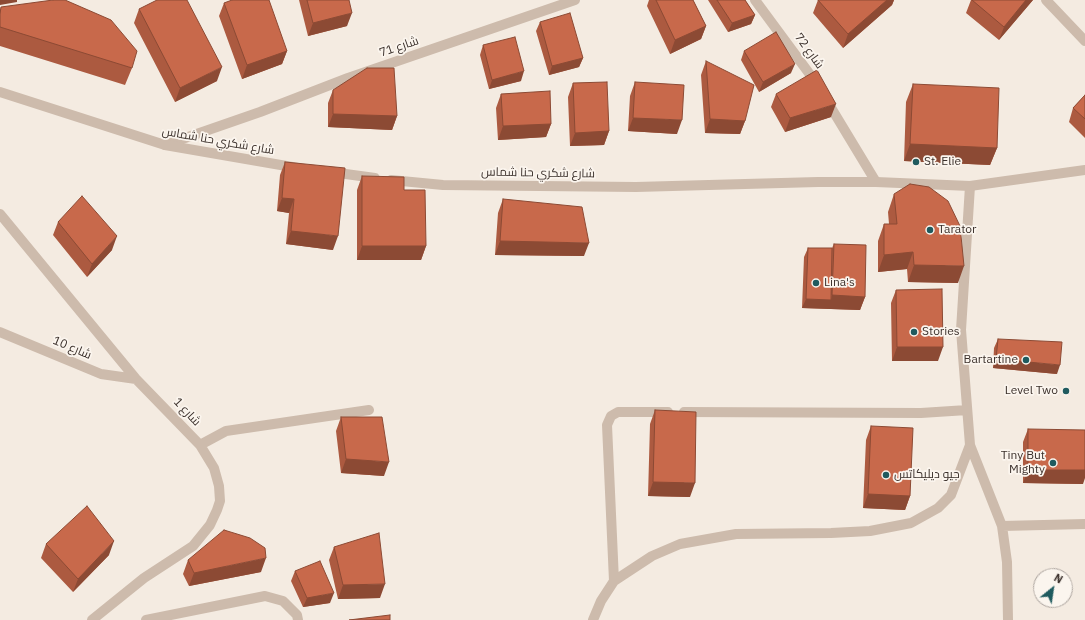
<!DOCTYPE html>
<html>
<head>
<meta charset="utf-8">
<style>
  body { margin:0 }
  #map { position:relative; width:1085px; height:620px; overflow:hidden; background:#f4ebe1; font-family:"IBM Plex Sans",sans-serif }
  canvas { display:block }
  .north { position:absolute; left:1033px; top:568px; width:40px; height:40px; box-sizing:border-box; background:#fbf5ee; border:1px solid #aea6a0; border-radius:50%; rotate:30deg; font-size:11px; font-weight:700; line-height:16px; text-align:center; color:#3b302b }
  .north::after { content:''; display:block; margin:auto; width:14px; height:18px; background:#1f5a5e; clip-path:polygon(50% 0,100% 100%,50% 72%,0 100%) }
</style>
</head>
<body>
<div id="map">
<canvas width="1085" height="620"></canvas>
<div class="north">N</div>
</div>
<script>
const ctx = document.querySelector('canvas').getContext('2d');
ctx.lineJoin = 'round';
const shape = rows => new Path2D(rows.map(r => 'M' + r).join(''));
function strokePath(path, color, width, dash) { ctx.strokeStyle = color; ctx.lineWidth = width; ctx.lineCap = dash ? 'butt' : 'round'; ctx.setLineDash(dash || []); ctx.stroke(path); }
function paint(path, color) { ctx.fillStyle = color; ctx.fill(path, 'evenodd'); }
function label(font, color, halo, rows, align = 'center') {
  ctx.font = font + ' "IBM Plex Sans",Cairo,sans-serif'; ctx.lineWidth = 3.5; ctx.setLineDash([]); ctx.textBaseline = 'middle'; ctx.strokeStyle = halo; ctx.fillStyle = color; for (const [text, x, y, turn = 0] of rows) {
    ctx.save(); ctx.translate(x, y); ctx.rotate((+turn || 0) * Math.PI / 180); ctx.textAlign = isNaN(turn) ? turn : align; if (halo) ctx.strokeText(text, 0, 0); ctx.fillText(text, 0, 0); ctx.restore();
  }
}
strokePath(shape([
  [755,0,817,84],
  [1046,0,1085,41],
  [827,101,876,182],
  [165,145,260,112,348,78,575,0],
  [970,186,961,330,970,445,1002,526,1007,562,1008,620],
  [0,214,136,379,200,445,214,468,219,486,220,501,217,510,210,525,193,546,144,578,92,620],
  [0,332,101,374,136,379],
  [684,412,921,413,967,410],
  [200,445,226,431,369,410],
  [1002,526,1085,524],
  [614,581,607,425,611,416,618,412,668,412],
  [146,620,265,596,283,601,297,615,298,620],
  [593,620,601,601,614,581,652,556,680,544,736,534,831,533,870,531,911,523,938,508,951,495,970,445]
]), '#cdbbac', 10);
strokePath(shape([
  [0,92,165,145,298,168],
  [331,172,375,178],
  [391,180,443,185,636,187,818,182,876,182,970,186,1085,170]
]), '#cdbbac', 10);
paint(shape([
  [299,0,349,0,347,26,308,36],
  [649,0,693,0,706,26,701,39,670,54,647,6],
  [708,0,745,0,755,15,751,24,728,32],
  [818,0,894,0,892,5,843,48,813,13],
  [971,0,1033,0,999,40,966,13],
  [224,3,287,51,282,64,242,79,219,16],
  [1,7,132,68,125,85,0,46,0,11],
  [139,9,217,81,175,102,134,23],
  [540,22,583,58,579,67,549,75,536,31],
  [483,45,521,81,489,89,480,55],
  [744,51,791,73,759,92,741,60],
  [706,61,745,121,740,134,705,133,701,75],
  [635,82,677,134,628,131,630,96],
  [573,83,609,131,604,145,570,146,568,97],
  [913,84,997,148,990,165,904,161,906,102],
  [333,90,397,116,392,130,328,127,328,103],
  [501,94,551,124,546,137,498,140,496,108],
  [776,94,831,117,785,132,771,107],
  [1085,95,1085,138,1069,122,1073,108],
  [285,162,333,250,286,244,289,213,277,211,280,175],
  [362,176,404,190,426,246,421,260,357,260,357,190],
  [894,194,958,283,908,282,907,269,878,272,878,241,884,224,889,224,888,212],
  [503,199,584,256,495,255,498,213],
  [58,222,112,250,87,277,53,235],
  [834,244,865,297,860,310,802,308,804,257,808,248,832,248],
  [896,290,938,361,892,361,891,303],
  [998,339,1057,374,993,368,994,348],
  [655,410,690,497,648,496,650,424],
  [341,417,384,476,341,473,336,431],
  [871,426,910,496,905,510,863,508,866,440],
  [1028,429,1083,484,1023,483,1023,442],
  [46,544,109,555,73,592,41,558],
  [334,547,380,598,338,599,329,560],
  [188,560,261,572,189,586,183,574],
  [295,571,330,603,303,607,291,581]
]), '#ac5a40');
paint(shape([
  [0,0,17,0,17,2,0,5],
  [887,0,894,0,892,5,843,48,848,34],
  [1026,0,1033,0,999,40,1004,27],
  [352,13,347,26,308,36,313,23],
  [755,15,751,24,728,32,732,23],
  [706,26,701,39,670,54,675,40],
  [287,51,282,64,242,79,247,65],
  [583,58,579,67,549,75,552,66],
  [795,64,791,73,759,92,763,82],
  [222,67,217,81,175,102,180,88],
  [524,71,521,81,489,89,492,80],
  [836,104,831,117,785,132,790,118],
  [333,114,397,116,392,130,328,127],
  [633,118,682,120,677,134,628,131],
  [710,119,745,121,740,134,705,133],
  [551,124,546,137,498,140,503,126],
  [609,131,604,145,570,146,575,133],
  [910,144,997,148,990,165,904,161],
  [282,198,294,199,289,213,277,211],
  [291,231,338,236,333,250,286,244],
  [117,236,112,250,87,277,92,264],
  [500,241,589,243,584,256,495,255],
  [362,246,426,246,421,260,357,260],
  [913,252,907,269,878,272,884,255],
  [914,265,964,266,958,283,908,282],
  [832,295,865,297,860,310,802,308,806,299,831,300],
  [897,347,943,347,938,361,892,361],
  [996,359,1060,365,1057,374,993,368],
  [346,459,389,462,384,476,341,473],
  [1028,470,1085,470,1085,478,1083,484,1023,483],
  [653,482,695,483,690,497,648,496],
  [868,494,910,496,905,510,863,508],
  [114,541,109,555,73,592,78,579],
  [266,558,261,572,189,586,194,573],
  [385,584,380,598,338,599,343,585],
  [334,593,330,603,303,607,307,598]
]), '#8c4a34');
const building = shape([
  [53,0,65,0,111,20,137,51,132,68,0,27,0,14,1,7,53,0],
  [157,0,187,0,222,67,180,88,139,9,157,0],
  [232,0,269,0,287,51,247,65,224,3,232,0],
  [307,0,349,0,352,13,313,23,307,0],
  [656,0,693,0,706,26,675,40,656,0],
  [717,0,745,0,755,15,732,23,717,0],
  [818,0,887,0,848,34,818,0],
  [972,0,1026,0,1004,27,972,0],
  [570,13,583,58,552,66,540,22,570,13],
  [776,32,795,64,763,82,744,51,776,32],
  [515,37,524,71,492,80,483,45,515,37],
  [706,61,754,85,745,121,710,119,706,61],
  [367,68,394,68,397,116,333,114,333,90,367,68],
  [817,70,836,104,790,118,776,94,817,70],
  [607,82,609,131,575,133,573,83,607,82],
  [635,82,684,85,682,120,633,118,635,82],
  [913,84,999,88,997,148,910,144,913,84],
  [550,91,551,124,503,126,501,94,550,91],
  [1085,95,1085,119,1073,108,1085,95],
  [285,162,345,168,338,236,291,231,294,199,282,198,285,162],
  [362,176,404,177,404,190,425,190,426,246,362,246,362,176],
  [910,184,929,187,948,201,960,226,964,266,914,265,913,252,884,255,884,224,897,224,894,194,910,184],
  [82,196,117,236,92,264,58,222,82,196],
  [503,199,582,207,589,243,500,241,503,199],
  [834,244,866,245,865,297,832,295,834,244],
  [808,248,832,248,831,300,806,299,808,248],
  [942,289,943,347,897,347,896,290,942,289],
  [998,339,1062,342,1060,365,996,359,998,339],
  [655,410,696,412,695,483,653,482,655,410],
  [341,417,382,417,389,462,346,459,341,417],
  [871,426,913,428,910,496,868,494,871,426],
  [1028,429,1085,430,1085,470,1028,470,1028,429],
  [87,506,114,541,78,579,46,544,87,506],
  [224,530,250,538,265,548,266,558,194,573,188,560,224,530],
  [379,533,385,584,343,585,334,547,379,533],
  [320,561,334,593,307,598,295,571,320,561],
  [390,615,390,620,349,620,390,615]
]);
paint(building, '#c8694b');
strokePath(building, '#8c4a34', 1);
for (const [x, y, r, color] of [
  [916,162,4,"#1f5a5e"],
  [930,230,4,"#1f5a5e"],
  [816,283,4,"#1f5a5e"],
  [914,332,4,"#1f5a5e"],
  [1026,360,4,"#1f5a5e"],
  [1066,391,4,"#1f5a5e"],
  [1053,463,4,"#1f5a5e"],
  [886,475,4,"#1f5a5e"]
]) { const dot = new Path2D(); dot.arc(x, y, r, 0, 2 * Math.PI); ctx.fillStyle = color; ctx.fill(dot); strokePath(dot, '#fbf5ee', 1.5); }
label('12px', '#3b302b', '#fbf5ee', [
  ["شارع 71",399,47,-19],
  ["شارع 72",809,51,54],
  ["شارع شكري حنا شماس",218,141,10],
  ["شارع شكري حنا شماس",538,173,1],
  ["شارع 10",72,348,23],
  ["شارع 1",187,412,47]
]);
label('12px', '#3b302b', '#fbf5ee', [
  ["St. Elie",924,162],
  ["Tarator",938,230],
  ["Lina's",824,283],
  ["Stories",922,332],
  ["Bartartine",1018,360,"right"],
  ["Level Two",1058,391,"right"],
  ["Tiny But",1045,456,"right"],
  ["Mighty",1045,470,"right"],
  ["جيو ديليكاتس",894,475]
], 'left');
</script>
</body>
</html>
